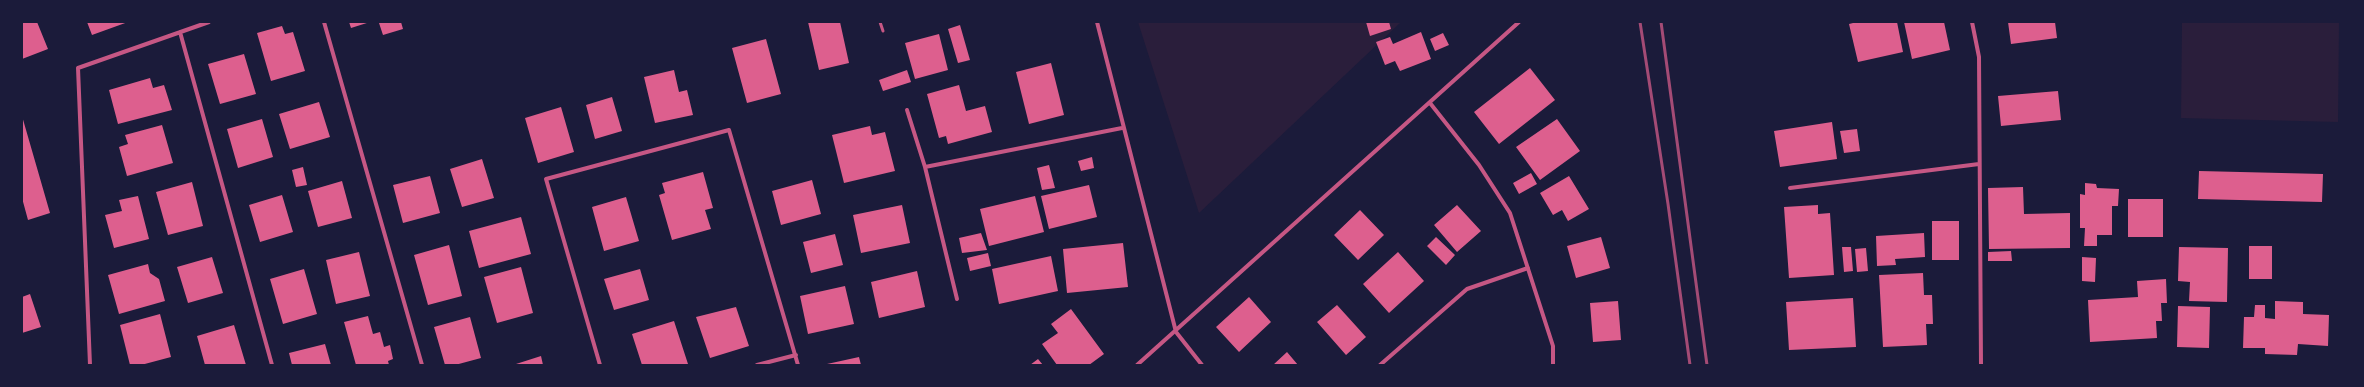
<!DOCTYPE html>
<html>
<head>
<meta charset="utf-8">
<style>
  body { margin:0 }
  #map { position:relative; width:2364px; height:387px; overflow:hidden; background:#1b1b3a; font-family:"DejaVu Sans",sans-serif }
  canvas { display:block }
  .frame { position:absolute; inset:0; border:23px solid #1b1b3a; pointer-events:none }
</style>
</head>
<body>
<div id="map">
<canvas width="2364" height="387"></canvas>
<div class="frame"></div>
</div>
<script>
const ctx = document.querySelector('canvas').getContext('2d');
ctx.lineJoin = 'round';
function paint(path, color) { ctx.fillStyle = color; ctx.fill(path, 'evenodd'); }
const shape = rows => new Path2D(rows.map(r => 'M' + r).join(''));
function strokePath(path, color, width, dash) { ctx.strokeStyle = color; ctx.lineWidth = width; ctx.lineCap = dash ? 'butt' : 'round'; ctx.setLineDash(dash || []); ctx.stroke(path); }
paint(shape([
  [1138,22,1401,22,1199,213],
  [2182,22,2339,22,2338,122,2181,118]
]), '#2a1e3b');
paint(shape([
  [22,22,37,22,48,49,22,59],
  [87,22,128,22,92,35],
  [349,22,370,22,351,28],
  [383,22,401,22,403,29,383,35,379,23],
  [808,22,840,22,849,63,819,70],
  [1366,22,1389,22,1391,29,1370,36],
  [1857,22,1897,22,1903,52,1858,62,1849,24],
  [1904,22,1944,22,1950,50,1912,59],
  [2008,22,2055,22,2057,38,2011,44],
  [960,25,970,60,958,63,948,29],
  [282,26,285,34,293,32,305,71,271,81,257,33],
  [1421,32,1431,59,1400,71,1395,61,1385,65,1376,42,1390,37,1393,44],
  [1443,33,1449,45,1435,51,1430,39],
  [939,34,948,70,915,79,905,43],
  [766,39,781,94,747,103,732,48],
  [244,54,256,94,220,104,208,64],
  [1051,63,1064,115,1029,124,1016,72],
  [1530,68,1555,100,1499,144,1474,112],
  [674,70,679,92,687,90,693,115,655,123,644,77],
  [907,70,911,82,883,91,879,80],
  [150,78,153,88,164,85,172,110,118,124,109,90],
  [959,85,966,111,985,106,992,132,948,144,946,136,939,138,927,94],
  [2058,91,2061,120,2001,126,1998,96],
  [612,97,622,131,595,139,586,105],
  [319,102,330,137,290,149,279,114],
  [561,107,574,152,538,163,525,118],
  [22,116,50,213,28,220,22,198],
  [262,119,273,157,238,168,227,129],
  [1557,119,1580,151,1540,180,1516,147],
  [1832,122,1837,159,1780,167,1774,131],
  [162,125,173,163,127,176,119,147,128,144,125,135],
  [870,126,872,135,885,132,895,171,844,183,832,135],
  [1857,129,1860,151,1844,153,1840,131],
  [1092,157,1094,168,1081,171,1078,161],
  [482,159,494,198,462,207,450,169],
  [1049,165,1055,188,1042,190,1037,168],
  [303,167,307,185,296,187,292,170],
  [2199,171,2323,174,2322,202,2198,199],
  [703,172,713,208,705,210,711,229,672,240,659,195,665,193,662,183],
  [1531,173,1537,184,1519,194,1513,183],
  [430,176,440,213,403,223,393,185],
  [1569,176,1589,209,1568,221,1562,210,1553,215,1540,193],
  [812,180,821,214,781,225,772,191],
  [342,181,352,218,318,227,308,191],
  [192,182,203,226,168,235,156,192],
  [2085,183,2096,184,2097,188,2119,189,2118,206,2112,206,2112,235,2097,235,2097,246,2084,246,2085,228,2080,228,2080,194,2085,195],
  [1089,185,1097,217,1049,229,1041,196],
  [2023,187,2024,214,2070,213,2070,248,1989,249,1988,188],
  [282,195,293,232,260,242,249,205],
  [138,196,149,239,114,248,105,215,122,211,119,200],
  [1035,196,1044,232,989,246,980,209],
  [626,197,639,241,604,251,592,207],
  [2128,199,2163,199,2163,237,2128,237],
  [902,205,910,243,861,253,853,215],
  [1457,205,1481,231,1457,252,1434,225],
  [1818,205,1818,214,1830,213,1834,275,1789,278,1784,207],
  [1360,210,1384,235,1358,260,1334,235],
  [521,217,531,254,479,268,469,231],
  [1932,221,1959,221,1959,260,1932,260],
  [981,233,987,250,962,253,959,238],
  [1924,233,1925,257,1895,259,1896,265,1877,266,1876,236],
  [835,234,843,265,811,273,803,242],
  [1436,237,1455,255,1446,265,1427,246],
  [1601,237,1610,268,1576,278,1567,246],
  [1123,243,1128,287,1067,293,1063,249],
  [449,245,462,296,428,305,414,255],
  [2249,246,2272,246,2272,279,2249,279],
  [1842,247,1851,247,1853,271,1844,272],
  [2179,247,2228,248,2227,302,2189,301,2190,282,2178,281],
  [1866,248,1868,271,1857,272,1855,249],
  [2011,251,2012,261,1988,261,1988,252],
  [359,252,370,296,336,304,326,260],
  [1398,252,1424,281,1389,313,1363,284],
  [988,253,991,266,970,271,967,258],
  [1051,256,1058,291,999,304,992,269],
  [212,257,223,293,188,303,177,267],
  [2082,257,2096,258,2095,282,2082,281],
  [148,264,150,273,159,279,165,301,119,314,108,275],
  [521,267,533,313,497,323,484,277],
  [304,269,317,314,283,324,270,279],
  [640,269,649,300,614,310,604,279],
  [917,271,925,307,879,318,871,282],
  [1923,273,1924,295,1932,295,1933,324,1926,324,1927,345,1883,347,1879,275],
  [2166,279,2167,303,2161,303,2162,321,2156,321,2157,338,2090,342,2088,300,2138,297,2137,281],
  [845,286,854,324,808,334,800,296],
  [30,294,41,327,22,333,22,297],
  [1249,297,1271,322,1239,352,1216,327],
  [1853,298,1856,347,1789,350,1786,302],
  [1618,301,1621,340,1593,342,1590,303],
  [2275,301,2303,302,2303,314,2329,315,2328,346,2298,344,2297,355,2265,354,2265,348,2243,348,2244,317,2254,317,2255,305,2265,305,2265,318,2275,319],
  [1337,305,1366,337,1346,355,1317,322],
  [2178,306,2210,307,2209,348,2177,347],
  [736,307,749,346,710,358,696,317],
  [1071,309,1104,354,1089,365,1057,365,1042,344,1058,333,1051,324],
  [160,314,171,357,141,365,130,365,120,325],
  [368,316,373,334,380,332,384,347,390,345,393,359,388,361,389,365,356,365,344,322],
  [470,317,481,358,455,365,445,365,434,327],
  [674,321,688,364,642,365,632,334],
  [234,325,246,365,205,365,197,336],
  [325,344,331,365,292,365,289,353],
  [1287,352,1298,365,1273,365],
  [541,356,543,365,516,365,516,364],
  [859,357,861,365,827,365,827,364],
  [1038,359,1043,365,1030,365]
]), '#dd5f8e');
strokePath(shape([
  [880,22,883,31]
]), '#c65784', 3);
strokePath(shape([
  [324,22,422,365],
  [1097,22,1176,332,1202,365],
  [1972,22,1979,57,1981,365],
  [180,32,272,365],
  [1430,103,1479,165,1510,213,1553,346,1553,365],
  [907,110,925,167,957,299],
  [925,167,1122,128],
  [1790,188,1979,164],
  [90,365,78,68,209,22],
  [600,365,546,179,729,130,798,365],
  [757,365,796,355],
  [1137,365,1519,22],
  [1380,365,1467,289,1528,268]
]), '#c65784', 4);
strokePath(shape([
  [1640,22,1668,204,1690,365],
  [1661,22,1707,365]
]), '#a44b75', 3);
</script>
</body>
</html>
